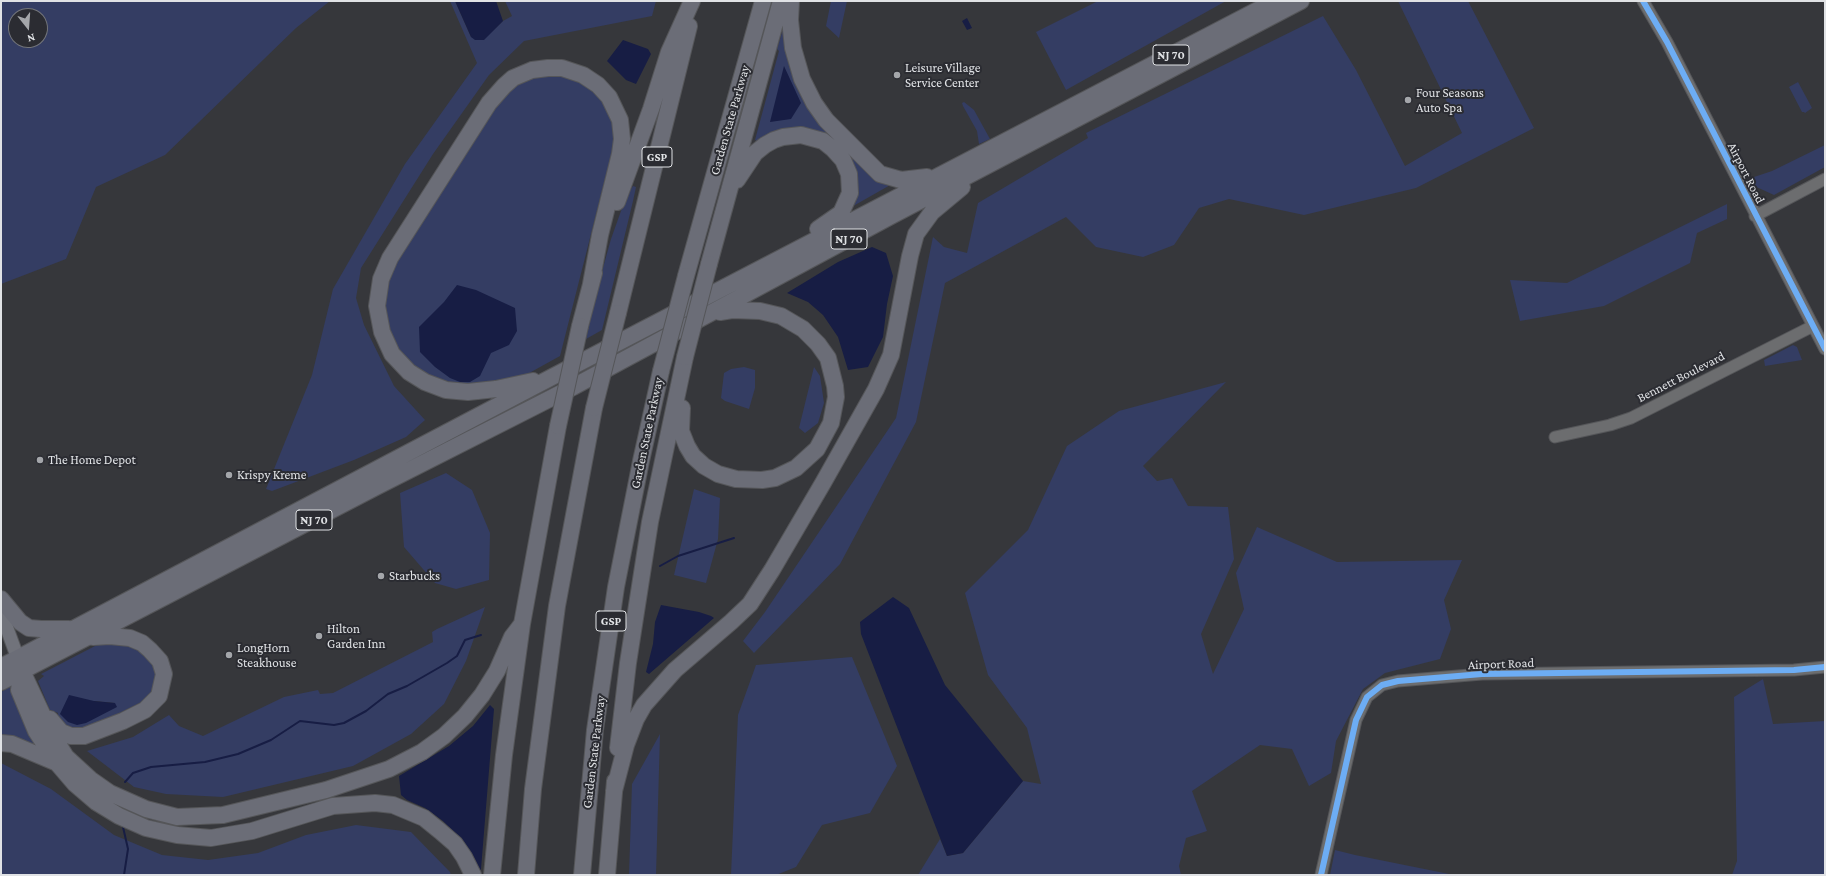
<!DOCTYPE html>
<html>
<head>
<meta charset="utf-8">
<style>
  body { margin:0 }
  #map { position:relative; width:1826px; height:876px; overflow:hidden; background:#36373b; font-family:"Crimson Pro",serif }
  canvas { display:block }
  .frame { position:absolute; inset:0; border:2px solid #e0e2e5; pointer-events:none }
  .north { position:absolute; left:8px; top:8px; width:40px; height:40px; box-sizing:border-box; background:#2b2c32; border:1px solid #73757a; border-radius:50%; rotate:163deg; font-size:11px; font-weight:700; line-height:16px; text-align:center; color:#e0e2e5 }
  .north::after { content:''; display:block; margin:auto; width:14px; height:18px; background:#a4a6aa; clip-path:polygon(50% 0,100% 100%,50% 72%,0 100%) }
</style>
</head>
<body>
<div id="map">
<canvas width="1826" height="876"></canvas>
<div class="frame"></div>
<div class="north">N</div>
</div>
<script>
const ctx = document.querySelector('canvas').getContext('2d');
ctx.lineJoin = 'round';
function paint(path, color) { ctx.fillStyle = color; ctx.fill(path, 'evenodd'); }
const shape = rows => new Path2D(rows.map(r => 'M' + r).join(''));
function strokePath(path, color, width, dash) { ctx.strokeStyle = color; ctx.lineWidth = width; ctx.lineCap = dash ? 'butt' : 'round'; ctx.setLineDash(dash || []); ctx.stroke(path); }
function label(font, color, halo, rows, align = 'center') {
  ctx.font = font + ' "Crimson Pro",serif'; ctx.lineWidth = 4; ctx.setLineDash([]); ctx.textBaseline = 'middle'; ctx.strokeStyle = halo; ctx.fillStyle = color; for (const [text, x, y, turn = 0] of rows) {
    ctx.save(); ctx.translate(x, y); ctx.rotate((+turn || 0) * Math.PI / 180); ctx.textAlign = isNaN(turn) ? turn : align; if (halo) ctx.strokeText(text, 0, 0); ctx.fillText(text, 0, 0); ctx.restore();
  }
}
paint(shape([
  [1,1,330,1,296,28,165,155,96,187,66,259,1,284],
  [16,16,40,16,40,40,16,40],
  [450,1,455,1,471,37,484,39,503,21,512,16,505,1,656,1,652,16,524,41,489,75,433,154,361,268,356,298,364,325,394,386,425,420,406,437,354,460,272,491,266,489,312,375,333,289,405,164,477,63],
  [831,1,847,1,839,38,826,26],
  [1098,1,1226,1,1066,90,1036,32],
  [1398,1,1468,1,1534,128,1416,188,1304,215,1229,199,1199,208,1174,245,1143,257,1096,247,1066,217,945,283,916,422,840,564,754,653,743,641,765,612,896,418,933,237,944,247,967,253,978,203,1088,138,1086,133,1323,16,1356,70,1405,166,1462,133],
  [786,19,792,71,892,184,848,209,844,150,834,140,820,133,757,141,755,140,779,51,777,49],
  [542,72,575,75,599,92,616,130,611,168,606,175,560,356,522,377,483,386,430,380,391,345,381,307,387,271,505,89],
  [1798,82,1812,108,1805,113,1804,112,1802,112,1789,87],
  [964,102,974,110,990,139,979,144,977,131,963,106,962,103],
  [1825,145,1825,167,1774,195,1752,185,1748,179,1772,171],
  [633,186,636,187,633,201,602,330,586,339,596,293,611,239,626,197],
  [1727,204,1727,219,1697,233,1690,263,1604,306,1520,321,1510,280,1567,283],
  [1793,345,1797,347,1802,360,1765,366,1764,360],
  [744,367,755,370,755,388,749,409,725,401,721,398,724,373,731,369],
  [814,367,820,376,824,403,818,423,805,433,799,428],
  [1226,382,1143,466,1157,481,1172,478,1188,506,1228,507,1234,559,1201,634,1213,674,1244,609,1236,573,1257,527,1337,562,1462,560,1444,600,1451,629,1440,659,1385,673,1363,689,1336,741,1331,773,1309,786,1292,749,1260,745,1192,791,1207,831,1186,838,1179,866,1181,875,918,875,940,839,947,856,963,853,1023,781,1041,784,1027,728,988,675,965,593,1028,530,1067,446,1119,411],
  [446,473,472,490,490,533,489,580,456,589,435,583,404,547,400,493],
  [694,489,720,498,718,539,706,583,674,575],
  [485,607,466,661,444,704,411,734,353,766,223,797,166,794,134,787,87,751,133,737,169,715,179,726,203,736,284,697,318,690,320,694,333,693,433,642,432,632,437,629],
  [120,641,142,649,159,671,154,696,91,727,78,729,66,727,58,719,58,713,50,710,38,681,44,676,41,674,95,646,103,643],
  [94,701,115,703,60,714],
  [852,657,897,766,870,813,822,825,796,867,776,875,731,875,738,715,756,665],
  [1763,679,1773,724,1825,721,1825,875,1732,875,1737,861,1734,697],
  [10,687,13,688,44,753,1,736,1,692],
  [660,734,656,875,629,875,632,784],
  [1,763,51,789,114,835,162,855,208,860,258,853,306,835,356,825,411,832,450,872,451,875,1,875],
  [1335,850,1355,855,1454,875,1330,875]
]), '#343d63');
paint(shape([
  [455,1,496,1,503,21,484,40,475,40,471,37],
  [967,18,972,28,967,30,962,21],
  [623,40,648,49,651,54,636,84,626,80,607,61],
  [784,66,801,103,791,119,770,122],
  [872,247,886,253,893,276,887,304,883,337,868,367,848,370,838,337,823,315,808,302,787,293,838,262],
  [457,285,476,290,515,308,517,331,509,345,491,353,480,376,470,382,460,382,450,378,435,367,420,352,419,327,444,302],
  [893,597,909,608,945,685,1023,781,963,853,947,856,861,634,860,622],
  [661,605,699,612,711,616,714,618,649,674,646,672,653,644,655,622],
  [69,695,94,701,115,703,117,707,86,723,77,725,68,722,60,714],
  [490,705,494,709,481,869,479,874,470,854,454,832,443,821,425,808,407,800,401,795,399,776,449,746,473,726]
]), '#171d44');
strokePath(shape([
  [660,566,678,556,734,538],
  [125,782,133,773,151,767,205,762,238,754,271,740,300,721,334,725,344,723,366,711,388,694,407,686,447,663,457,656,465,640,481,635],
  [123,827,128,849,124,875]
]), '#171d44', 2);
const minor = shape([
  [1643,1,1667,42,1825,349],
  [1755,216,1825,179],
  [1555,437,1610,425,1631,418,1813,326],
  [1321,875,1356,720,1367,697,1382,685,1398,681,1482,674,1794,670,1825,667]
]);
const major = shape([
  [1,612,21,667]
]);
const highway = shape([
  [791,1,790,20,793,48,802,79,814,103,826,120,880,174,901,180,927,177],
  [737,180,755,153,765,145,774,140,783,137,801,135,823,141,833,149,843,160,849,174,850,193,841,213,818,229],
  [617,202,651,109,669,52,692,1],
  [709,264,781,1],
  [686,276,763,1],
  [618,313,689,26],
  [580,326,594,273],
  [533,381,496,389,468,392,446,390,425,382,409,372,392,354,382,332,377,306,381,279,390,258,489,103,504,86,513,78,532,70,548,68,562,68,583,75,598,85,609,97,620,120,622,139,620,154,600,235,591,284],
  [682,408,681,431,687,446,693,456,704,466,718,474,736,479,762,480,775,478,796,468,817,449,831,423,836,397,835,386,828,358,818,344,803,329,781,316,760,311,732,310,720,312],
  [1,599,20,622,29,628,41,629,69,629],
  [1,667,554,376,1275,1],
  [22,671,50,731,66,757,90,779,110,793,146,809,177,817,223,815,326,790,389,769,422,752,444,736,465,716,482,695,497,671,512,637,522,624],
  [22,671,19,690,36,731,57,763,75,784,96,802,119,816,146,828,177,835,211,838,252,831,333,806,375,803,393,805,424,818,440,831,455,844,464,857,473,875],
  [1,682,378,486,573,387,891,216,1301,1],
  [50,719,61,732,71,736,84,736,123,721,145,710,159,696,164,674,160,661,150,650,142,643,130,638,110,636,93,637],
  [1,743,12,744,57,763],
  [618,748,628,663,650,522,685,357],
  [614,791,626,745,636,719,644,705,675,670,731,622,750,604,772,570,823,483,876,389,891,355,910,256,916,234,932,212,962,187],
  [492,875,504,755,522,624,558,426],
  [526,875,533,789,557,606,594,408],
  [582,875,595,730,616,587,641,461,661,371],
  [607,875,615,781]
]);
strokePath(minor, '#555659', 13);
strokePath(major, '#555659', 15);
strokePath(highway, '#555659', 18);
strokePath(minor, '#6c6d6f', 11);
strokePath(major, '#71737b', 13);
strokePath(highway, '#6b6d77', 16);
const highwayBridge = shape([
  [685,357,709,264],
  [661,371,686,276],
  [594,408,618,313],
  [558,426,580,326]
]);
strokePath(highwayBridge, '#555659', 18, []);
strokePath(highwayBridge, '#6b6d77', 16);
strokePath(shape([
  [1643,1,1667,42,1825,349],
  [1321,875,1356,720,1367,697,1382,685,1398,681,1482,674,1794,670,1825,667]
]), '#6dadf4', 6);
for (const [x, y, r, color] of [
  [897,75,4,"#a4a6aa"],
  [1408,100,4,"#a4a6aa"],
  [40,460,4,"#a4a6aa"],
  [229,475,4,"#a4a6aa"],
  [381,576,4,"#a4a6aa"],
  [319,636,4,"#a4a6aa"],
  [229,655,4,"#a4a6aa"]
]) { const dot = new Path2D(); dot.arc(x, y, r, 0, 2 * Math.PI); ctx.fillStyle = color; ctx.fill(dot); strokePath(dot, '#2b2c32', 1.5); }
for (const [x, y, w] of [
  [1171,55,36],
  [657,157,30],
  [849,239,36],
  [314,520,36],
  [611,621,30]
]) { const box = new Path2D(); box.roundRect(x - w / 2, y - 10, w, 20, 3); ctx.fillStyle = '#2b2c32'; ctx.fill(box); strokePath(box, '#e0e2e5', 1); }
label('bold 12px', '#e0e2e5', null, [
  ["NJ 70",1171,55],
  ["GSP",657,157],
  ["NJ 70",849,239],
  ["NJ 70",314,520],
  ["GSP",611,621]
]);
label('13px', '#e0e2e5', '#2b2c32', [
  ["Leisure Village",905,68],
  ["Service Center",905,83],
  ["Four Seasons",1416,93],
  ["Auto Spa",1416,108],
  ["The Home Depot",48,460],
  ["Krispy Kreme",237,475],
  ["Starbucks",389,576],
  ["Hilton",327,629],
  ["Garden Inn",327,644],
  ["LongHorn",237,648],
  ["Steakhouse",237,663]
], 'left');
label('13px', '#e0e2e5', '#2b2c32', [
  ["Garden State Parkway",730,120,-74],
  ["Airport Road",1746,173,63],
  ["Bennett Boulevard",1681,377,-27],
  ["Garden State Parkway",647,433,-78],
  ["Airport Road",1501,664,-2],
  ["Garden State Parkway",594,752,-83]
]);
</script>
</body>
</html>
